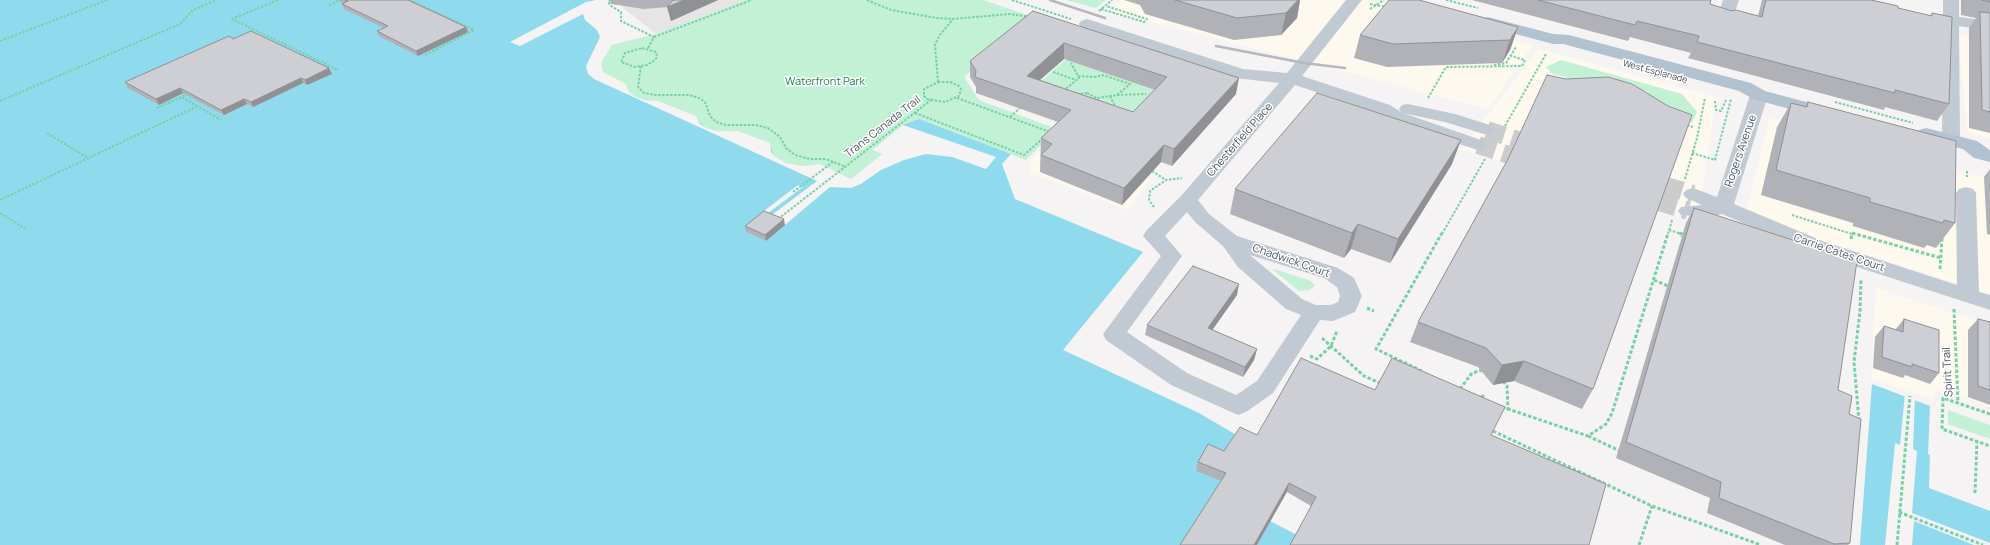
<!DOCTYPE html>
<html>
<head>
<meta charset="utf-8">
<style>
  body { margin:0 }
  canvas { display:block; background:#f5f3f3 }
</style>
</head>
<body>
<canvas width="1990" height="545"></canvas>
<script>
const ctx = document.querySelector('canvas').getContext('2d');
ctx.lineJoin = 'round';
function paint(path, color) { ctx.fillStyle = color; ctx.fill(path, 'evenodd'); }
const shape = rows => new Path2D(rows.map(r => 'M' + r).join(''));
function strokePath(path, color, width, dash) { ctx.strokeStyle = color; ctx.lineWidth = width; ctx.lineCap = dash ? 'butt' : 'round'; ctx.setLineDash(dash || []); ctx.stroke(path); }
function label(font, color, halo, rows, align = 'center') {
  ctx.font = font + ' Manrope,sans-serif'; ctx.lineWidth = 3; ctx.setLineDash([]); ctx.textBaseline = 'middle'; ctx.strokeStyle = halo; ctx.fillStyle = color; for (const [text, x, y, turn = 0] of rows) {
    ctx.save(); ctx.translate(x, y); ctx.rotate((+turn || 0) * Math.PI / 180); ctx.textAlign = isNaN(turn) ? turn : align; if (halo) ctx.strokeText(text, 0, 0); ctx.fillText(text, 0, 0); ctx.restore();
  }
}
paint(shape([
  [1121,0,1367,0,1532,46,1488,109,1110,11],
  [1958,34,1990,41,1990,138,1967,132],
  [1539,49,1716,97,1698,217,1461,150],
  [1770,118,1990,178,1990,294,1828,243,1746,210],
  [1051,141,1147,175,1150,181,1128,210,1031,173,1030,161],
  [1876,288,1990,325,1990,407,1957,395,1936,390,1933,399,1871,379]
]), '#fdf9ef');
paint(shape([
  [623,0,745,0,656,34,623,8]
]), '#e6e4e5');
paint(shape([
  [745,0,983,0,1037,18,1020,28,964,77,979,100,1057,129,1026,160,919,119,872,150,883,154,851,179,820,164,803,166,786,163,774,156,770,149,733,132,711,130,700,124,697,119,652,101,640,99,601,74,599,62,611,45,656,34],
  [1066,0,1106,0,1096,8],
  [1066,59,1163,93,1129,128,1029,92],
  [1561,60,1682,94,1697,112,1692,123,1654,107,1647,92,1589,79,1586,82,1552,74,1546,67],
  [1274,269,1311,281,1315,286,1309,290,1299,291,1273,270],
  [1948,410,1990,425,1990,439,1948,424]
]), '#c3f1d5');
paint(shape([
  [0,0,595,0,591,3,612,31,599,62,601,74,626,87,629,93,634,96,652,101,697,119,704,127,720,132,733,132,770,146,774,156,786,163,803,166,820,164,851,179,882,154,872,150,903,125,919,119,1011,154,1002,164,1015,199,1143,252,1063,350,1199,413,1238,436,1225,455,1197,471,1224,482,1184,545,0,545],
  [1872,384,1930,406,1928,454,1990,477,1990,545,1860,545],
  [1270,521,1297,535,1292,545,1257,545]
]), '#90daee');
paint(shape([
  [597,0,593,3,614,30,617,37,601,63,603,72,626,84,629,93,634,96,646,100,658,101,696,116,700,124,704,127,720,132,738,131,770,143,771,152,774,156,786,163,803,166,820,164,851,179,882,154,872,150,903,125,996,157,986,169,952,157,926,154,904,160,881,170,861,184,851,188,830,187,766,241,746,232,765,216,769,217,817,181,594,79,588,74,586,66,600,37,597,30,585,20,583,14,520,46,510,42,586,2],
  [798,185,803,187,764,216,760,214],
  [1905,393,1915,397,1913,449,1917,451,1912,513,1990,543,1990,545,1974,545,1914,521,1912,545,1885,545,1895,443,1900,445],
  [1930,452,1990,474,1990,511,1929,488]
]), '#f5f3f3');
strokePath(shape([
  [1487,130,1543,148],
  [1478,145,1537,164],
  [1640,178,1693,194],
  [1634,194,1688,211]
]), '#caccce', 18, [18, 8]);
strokePath(shape([
  [278,0,232,19,338,70],
  [409,0,474,30,423,56],
  [611,0,608,2,611,6,621,12,621,21,654,37,648,48],
  [867,0,891,10,937,18,953,19,1010,14,1030,17],
  [1012,0,1071,19],
  [1446,0,1478,8],
  [1370,4,1387,7],
  [329,5,340,0],
  [1101,9,1144,22,1147,19,1106,6],
  [1370,9,1384,0],
  [1099,11,1112,0],
  [654,37,752,0],
  [0,41,107,0],
  [642,48,656,52,657,57,655,60,647,65,635,67,621,62,625,53,642,48],
  [1494,65,1506,63,1516,47],
  [641,66,638,87,644,93,656,95,689,95,699,98,705,102,710,116,716,122,726,125,756,125,768,128,780,137,786,148,795,155,810,159,826,159,846,167],
  [1053,72,1076,80],
  [1078,76,1095,77,1103,75,1130,84,1117,95,1097,98],
  [938,82,950,82,959,86,961,89,959,96,945,102,927,99,924,96,924,89,938,82],
  [938,82,935,45,939,36,953,19],
  [1063,91,1079,78,1071,63],
  [1087,93,1097,98,1098,103,1096,106,1084,109,1075,107,1070,102,1070,99,1074,95,1087,93],
  [1117,95,1146,94],
  [1110,96,1116,108],
  [182,97,221,120],
  [957,98,1050,132],
  [1428,98,1446,67,1522,66,1525,60,1511,56],
  [0,101,180,24,193,10,217,0],
  [1715,101,1716,110,1721,111,1726,100],
  [1835,102,1913,123],
  [157,108,188,94],
  [915,113,1024,155,1042,139],
  [1010,117,1021,107],
  [1687,125,1693,127],
  [1505,126,1546,54],
  [47,133,88,158],
  [1692,153,1715,160,1731,99],
  [1152,171,1166,180],
  [1967,171,1967,177],
  [1685,179,1697,138,1705,98],
  [793,192,833,162],
  [0,200,198,106],
  [1154,207,1149,200,1150,191,1166,180,1182,178],
  [0,213,26,229],
  [1792,215,1852,234],
  [778,219,931,100],
  [1669,230,1682,234],
  [1852,233,1856,234],
  [1442,234,1485,159],
  [1668,234,1672,220]
]), '#7ad0a6', 2, [2.5, 1.5]);
strokePath(shape([
  [1679,233,1682,234,1682,237],
  [1852,233,1941,258],
  [1851,239,1852,233],
  [1940,269,1942,238],
  [1654,280,1670,287],
  [1367,308,1374,311],
  [1954,309,1958,403],
  [1322,338,1364,376,1380,383],
  [1310,356,1317,359,1331,346,1337,331],
  [1422,371,1376,349,1442,233],
  [1503,381,1507,386,1508,410],
  [1460,389,1472,373,1483,370],
  [1481,397,1486,395],
  [1502,407,1588,436,1606,424,1612,413,1668,233],
  [1990,414,1943,398,1942,429,1990,446],
  [1859,421,1854,362,1860,311,1861,279],
  [1493,431,1652,506,1761,545],
  [1588,436,1620,451],
  [1975,493,1977,441],
  [1899,512,1983,545],
  [1639,545,1652,506],
  [1897,545,1910,396]
]), '#7ad0a6', 3, [3.5, 2]);
paint(shape([
  [1346,0,1362,0,1302,76,1390,105,1401,112,1399,109,1402,105,1408,104,1455,114,1493,126,1496,130,1493,134,1487,135,1445,122,1403,113,1484,141,1487,145,1484,149,1478,150,1396,124,1378,113,1295,85,1198,200,1209,214,1237,236,1338,268,1354,278,1362,296,1355,312,1333,321,1320,320,1273,393,1246,412,1238,415,1171,385,1106,340,1103,334,1161,256,1143,236,1146,231,1181,196,1279,83,1235,78,1081,27,1079,24,1081,21,1087,19,1243,69,1287,73,1346,0],
  [1187,212,1195,222,1223,246,1238,267,1286,309,1301,315,1257,381,1236,395,1187,373,1127,332,1182,256,1165,236,1187,212],
  [1250,255,1324,278,1337,287,1340,296,1338,302,1331,305,1316,305,1302,299,1250,255],
  [1723,0,1739,0,1732,21,1730,24,1724,26,1718,24,1716,21,1723,0],
  [1943,0,1959,0,1959,17,1990,21,1990,31,1959,26,1960,140,1957,144,1951,145,1945,144,1942,140,1943,24,1932,21,1929,18,1932,15,1943,14,1943,0],
  [1759,90,1765,91,1768,95,1734,204,1825,242,1957,285,1956,193,1959,189,1966,187,1973,189,1976,193,1979,292,1990,295,1990,310,1811,252,1722,214,1708,217,1681,215,1678,211,1681,207,1702,205,1686,198,1683,194,1686,190,1693,188,1717,197,1750,95,1753,91,1759,90]
]), '#c1cad2');
paint(shape([
  [1488,17,1553,34,1569,35,1751,83,1765,91,1825,107,1828,111,1825,115,1819,117,1753,99,1739,91,1563,44,1553,44,1482,25,1480,22,1482,19,1488,17],
  [1926,128,1977,141,1990,150,1990,162,1974,158,1963,149,1919,138,1917,134,1919,130,1926,128]
]), '#b3c2d1');
strokePath(shape([
  [1050,0,1105,18],
  [1216,46,1304,63,1345,68]
]), '#b5b8bd', 2.5);
paint(shape([
  [339,0,408,0,466,27,468,32,418,56,379,36,377,31,384,28,344,9,342,4,343,3,339,1],
  [610,0,718,0,671,21,668,7,644,9,611,4],
  [1124,0,1300,0,1297,18,1281,35,1234,40,1145,14,1140,5],
  [1472,0,1711,0,1710,4,1732,11,1758,16,1762,0,1871,0,1898,8,1930,16,1932,13,1949,104,1937,121,1885,107,1884,110,1688,58,1691,53,1630,37,1628,41],
  [1961,0,1990,0,1990,133,1969,128,1969,28,1976,18,1961,15],
  [1033,11,1236,94,1172,166,1161,162,1122,205,1040,172,1041,138,1058,122,976,93,976,87,970,77,970,61],
  [1064,59,1155,90,1133,112,1040,80],
  [1518,27,1510,50,1502,63,1387,67,1354,58,1360,35],
  [233,39,332,74,307,85,303,83,253,107,247,104,224,115,183,93,159,105,128,88,125,82],
  [1808,102,1955,223,1936,248,1927,245,1924,248,1853,226,1853,223,1761,195,1777,127,1791,103,1805,106],
  [1508,159,1593,389,1582,409,1514,381,1493,385,1478,367,1410,342,1418,322],
  [1452,164,1390,263,1351,249,1344,258,1230,214,1235,189],
  [1990,169,1990,235,1987,234,1984,177],
  [1694,208,1838,390,1849,414,1850,543,1848,545,1785,545,1707,513,1710,498,1616,458,1686,223],
  [785,225,766,241,746,232,745,226],
  [1237,295,1212,330,1257,349,1254,360,1243,377,1145,335,1147,325],
  [1904,319,1939,373,1930,384,1905,375,1903,378,1873,368,1875,337,1884,326,1895,330],
  [1978,319,1990,322,1990,405,1968,397,1968,330],
  [1375,390,1491,435,1311,506,1287,492,1221,481,1196,471,1198,462,1224,451,1257,435]
]), '#b0b2b7');
paint(shape([
  [684,0,718,0,671,21,667,7],
  [1294,0,1300,0,1297,18,1281,35,1286,13],
  [466,27,468,32,418,56,416,51],
  [1518,27,1510,50,1502,63,1510,40],
  [1064,43,1064,59,1026,92,1027,76],
  [329,68,332,74,307,85,305,80],
  [301,78,303,83,253,107,251,102],
  [1239,78,1236,94,1172,166,1174,149],
  [180,88,183,93,159,105,156,99],
  [244,99,247,104,224,115,221,110],
  [1461,140,1452,164,1390,263,1398,239],
  [1164,145,1161,162,1122,205,1124,188],
  [784,219,785,225,766,241,765,235],
  [1358,224,1351,249,1344,258,1352,233],
  [1239,284,1237,295,1206,339,1208,328],
  [1257,349,1254,360,1243,377,1245,367],
  [1524,361,1514,381,1493,385,1502,365],
  [1289,483,1287,492,1257,545,1254,545]
]), '#909195');
const building = shape([
  [345,0,408,0,466,27,416,51,377,31,388,26,342,4,348,1,345,0],
  [673,0,684,0,667,7,673,0],
  [1175,0,1298,0,1286,13,1237,18,1175,0],
  [1389,0,1419,0,1518,27,1510,40,1393,44,1360,35,1389,0],
  [1538,0,1711,0,1710,4,1732,11,1736,10,1762,17,1766,0,1871,0,1898,6,1898,8,1932,16,1932,13,1952,17,1949,104,1895,90,1895,93,1697,42,1699,36,1637,21,1635,25,1538,0],
  [1982,0,1990,0,1990,2,1982,0],
  [1033,11,1239,78,1174,149,1164,145,1124,188,1041,155,1052,144,1041,138,1071,110,975,77,976,71,970,61,1033,11],
  [1064,43,1167,77,1133,112,1027,76,1064,43],
  [1980,12,1990,13,1990,112,1982,110,1980,12],
  [251,31,329,68,305,80,301,78,251,102,244,99,221,110,180,88,156,99,125,82,229,36,233,39,251,31],
  [1547,75,1566,79,1608,77,1632,84,1668,106,1692,115,1593,389,1524,361,1502,365,1486,348,1418,322,1508,159,1547,75],
  [1317,93,1461,140,1398,239,1358,224,1352,233,1235,189,1317,93],
  [1808,102,1956,141,1955,223,1944,220,1943,223,1870,202,1870,198,1776,170,1791,103,1807,107,1808,102],
  [1694,208,1857,261,1838,390,1852,396,1849,414,1861,419,1850,543,1834,544,1719,498,1721,482,1626,442,1694,208],
  [764,211,784,219,765,235,745,226,764,211],
  [1193,266,1239,284,1208,328,1257,349,1245,367,1147,325,1193,266],
  [1904,319,1939,330,1939,373,1912,364,1912,367,1882,357,1884,326,1903,332,1904,319],
  [1978,319,1990,322,1990,390,1978,386,1978,319],
  [1301,358,1375,390,1392,358,1505,407,1491,435,1606,484,1589,545,1290,545,1316,497,1289,483,1254,545,1180,545,1226,473,1198,462,1208,444,1224,451,1240,427,1257,435,1301,358]
]);
paint(building, '#cdcfd5');
strokePath(building, '#909195', 1);
label('9px', '#4a5661', '#fff', [
  ["West Esplanade",1655,72,15]
]);
label('11px', '#17864f', '#fff', [
  ["Waterfront Park",825,82]
]);
label('11px', '#4a5661', '#fff', [
  ["Trans Canada Trail",883,127,-38],
  ["Chesterfield Place",1240,140,-49],
  ["Rogers Avenue",1741,151,-71],
  ["Carrie Cates Court",1839,253,19],
  ["Chadwick Court",1291,261,19],
  ["Spirit Trail",1948,372,-93]
]);
</script>
</body>
</html>
